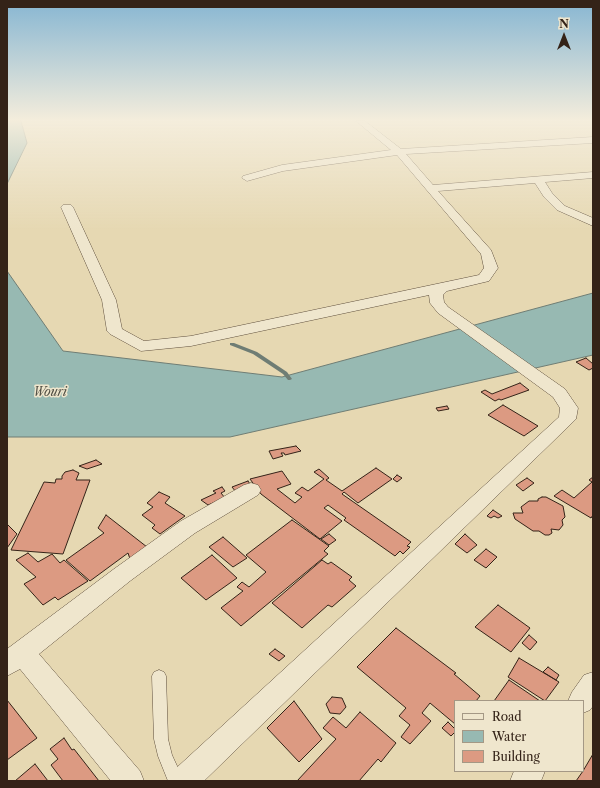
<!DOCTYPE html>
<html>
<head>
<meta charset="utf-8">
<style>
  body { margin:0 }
  #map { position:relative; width:600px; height:788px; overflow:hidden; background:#e6d8b2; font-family:"Libre Caslon Text",serif }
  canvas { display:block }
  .frame { position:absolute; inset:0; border:8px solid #342318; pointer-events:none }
  .legend { position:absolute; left:454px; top:700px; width:130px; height:72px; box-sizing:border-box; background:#efe6cd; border:1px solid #a49885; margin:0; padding:5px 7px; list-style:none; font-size:12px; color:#342318 }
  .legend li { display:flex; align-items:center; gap:8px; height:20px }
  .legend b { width:20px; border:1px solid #a49885 }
  .north { position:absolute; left:544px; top:16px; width:40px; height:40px; -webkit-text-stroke:3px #efe6cd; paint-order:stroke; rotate:0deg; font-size:11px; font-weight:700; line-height:16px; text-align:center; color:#342318 }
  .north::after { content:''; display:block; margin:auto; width:14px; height:18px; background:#342318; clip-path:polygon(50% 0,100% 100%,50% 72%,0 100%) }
</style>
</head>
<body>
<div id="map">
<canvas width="600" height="788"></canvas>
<div class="frame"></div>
<ul class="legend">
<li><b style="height:5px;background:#efe6cd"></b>Road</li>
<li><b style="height:11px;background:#97b9b2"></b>Water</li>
<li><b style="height:11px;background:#dc9a82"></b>Building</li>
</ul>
<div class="north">N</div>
</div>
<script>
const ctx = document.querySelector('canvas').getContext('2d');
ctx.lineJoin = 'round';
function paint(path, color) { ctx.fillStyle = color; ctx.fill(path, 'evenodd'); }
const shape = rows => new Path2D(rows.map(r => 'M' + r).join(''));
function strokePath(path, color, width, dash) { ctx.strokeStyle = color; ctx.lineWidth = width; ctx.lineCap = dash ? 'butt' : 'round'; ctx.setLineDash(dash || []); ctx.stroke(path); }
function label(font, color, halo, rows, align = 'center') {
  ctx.font = font + ' "Libre Caslon Text",serif'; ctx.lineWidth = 3; ctx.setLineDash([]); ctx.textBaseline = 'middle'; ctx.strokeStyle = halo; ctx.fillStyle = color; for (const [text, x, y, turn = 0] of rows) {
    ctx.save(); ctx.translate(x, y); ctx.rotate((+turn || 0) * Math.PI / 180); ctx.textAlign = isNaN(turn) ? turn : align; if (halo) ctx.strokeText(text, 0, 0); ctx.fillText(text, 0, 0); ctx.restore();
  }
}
const water = shape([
  [7,121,21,121,27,143,7,184,7,121],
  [7,271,63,351,282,377,593,293,593,355,230,437,7,437,7,271]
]);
paint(water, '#97b9b2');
strokePath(water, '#6f7d74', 1);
paint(shape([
  [230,343,234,343,257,352,287,372,292,379,290,380,288,380,283,374,253,354,230,345,230,343]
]), '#6f7d74');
const building = shape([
  [586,358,593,364,593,368,589,370,576,362,586,358],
  [520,383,529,390,501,400,499,399,495,401,481,392,485,390,492,394,520,383],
  [503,405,538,426,524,436,488,415,503,405],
  [447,406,449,409,438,411,436,408,447,406],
  [296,446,301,451,285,455,284,453,281,453,283,456,273,459,269,451,296,446],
  [96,460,102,464,87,469,79,466,96,460],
  [376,468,392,479,358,503,344,492,342,494,411,542,407,546,410,547,403,554,400,551,395,556,344,520,346,518,328,505,324,508,342,521,320,539,261,494,250,479,282,471,291,484,277,489,295,503,302,497,295,493,302,487,308,491,324,479,314,472,319,469,329,478,326,480,342,491,376,468],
  [73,470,79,473,76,480,90,480,63,554,11,550,44,482,55,483,56,479,62,479,62,476,65,472,73,470],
  [397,475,402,478,397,482,393,479,397,475],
  [593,477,593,515,591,518,554,496,562,490,574,498,592,482,589,480,593,477],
  [527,478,534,483,523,491,516,485,527,478],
  [248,481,252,487,236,492,232,487,248,481],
  [222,487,225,491,221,493,225,498,208,505,201,500,216,493,213,491,222,487],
  [159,492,170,497,165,503,185,516,160,534,152,528,155,525,142,515,153,507,147,503,159,492],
  [542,497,546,497,563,506,565,517,562,520,563,525,559,530,551,529,552,533,549,535,545,535,539,531,533,531,515,519,513,513,523,513,521,507,529,501,538,501,538,499,542,497],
  [493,510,502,516,498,518,494,516,491,518,487,516,493,510],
  [106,515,147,547,130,559,128,553,90,581,66,560,104,533,98,528,106,515],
  [292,520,329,546,324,551,328,554,241,626,221,608,243,591,237,587,242,582,249,587,266,572,246,555,292,520],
  [7,524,17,534,7,548,7,524],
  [329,534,336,540,329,545,321,539,329,534],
  [465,534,477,545,467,553,455,544,465,534],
  [223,537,247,558,233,567,209,547,223,537],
  [486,549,497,557,486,568,474,560,486,549],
  [28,553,38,562,52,554,60,563,64,560,88,581,58,600,55,597,43,605,24,584,36,577,16,560,28,553],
  [212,555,237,578,206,600,181,578,212,555],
  [322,560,328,564,331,562,352,577,349,580,356,586,332,607,328,605,302,628,272,603,322,560],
  [498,605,530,628,511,652,475,627,498,605],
  [396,628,456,673,454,674,480,696,476,701,455,701,455,724,430,703,422,713,431,721,410,744,401,737,410,725,399,716,406,708,357,667,396,628],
  [529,635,537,642,530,650,522,643,529,635],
  [275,649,285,656,279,661,269,654,275,649],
  [519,658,559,682,545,701,508,677,519,658],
  [548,667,559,675,556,680,543,672,548,667],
  [509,680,540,701,494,701,509,680],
  [332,697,342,698,346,707,340,714,330,713,326,704,332,697],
  [7,700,37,738,7,760,7,700],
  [294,701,322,739,299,762,267,728,294,701],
  [360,712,396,743,381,762,378,759,359,781,297,781,336,739,323,728,333,717,346,728,360,712],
  [448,722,455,729,455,732,451,736,442,728,448,722],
  [64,738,72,750,74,749,99,781,63,781,51,765,58,759,50,749,64,738],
  [593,754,593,781,576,781,583,771,593,754],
  [35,764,48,781,15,781,35,764]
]);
paint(building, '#dc9a82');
strokePath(building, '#342318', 1);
const lane = shape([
  [159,670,164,672,166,676,168,739,172,755,184,781,168,781,158,756,154,739,152,676,154,672,159,670]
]);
const street = shape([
  [356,121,365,121,401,149,593,137,593,143,406,154,433,185,593,172,593,178,545,182,552,193,565,206,593,218,593,226,557,210,544,197,535,183,438,191,491,250,498,268,489,281,447,291,443,295,444,302,448,307,565,389,578,408,576,419,204,781,169,781,173,771,559,417,560,408,553,397,438,313,430,303,429,295,191,346,141,351,110,334,107,331,102,300,61,207,63,205,71,205,73,207,116,300,122,329,144,341,191,336,479,275,484,268,481,254,397,155,283,171,247,181,242,178,243,176,282,165,391,150,356,121],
  [251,483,258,485,261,490,258,495,195,533,130,581,39,654,140,771,144,781,111,781,20,669,7,676,7,649,114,569,181,521,244,485,251,483],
  [593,672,593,706,590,710,583,713,583,701,568,701,572,692,584,675,593,672],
  [514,771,545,771,541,781,510,781,514,771]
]);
strokePath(lane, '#60503e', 1);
strokePath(street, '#60503e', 1);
paint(lane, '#efe6cd');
paint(street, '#efe6cd');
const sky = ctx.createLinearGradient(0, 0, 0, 231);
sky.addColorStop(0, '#87b6d2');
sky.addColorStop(0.52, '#f4eddc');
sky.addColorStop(1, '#f4eddc00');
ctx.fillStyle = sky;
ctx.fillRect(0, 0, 600, 231);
label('italic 12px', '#525046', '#efe6cd', [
  ["Wouri",50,393]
]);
</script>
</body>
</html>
